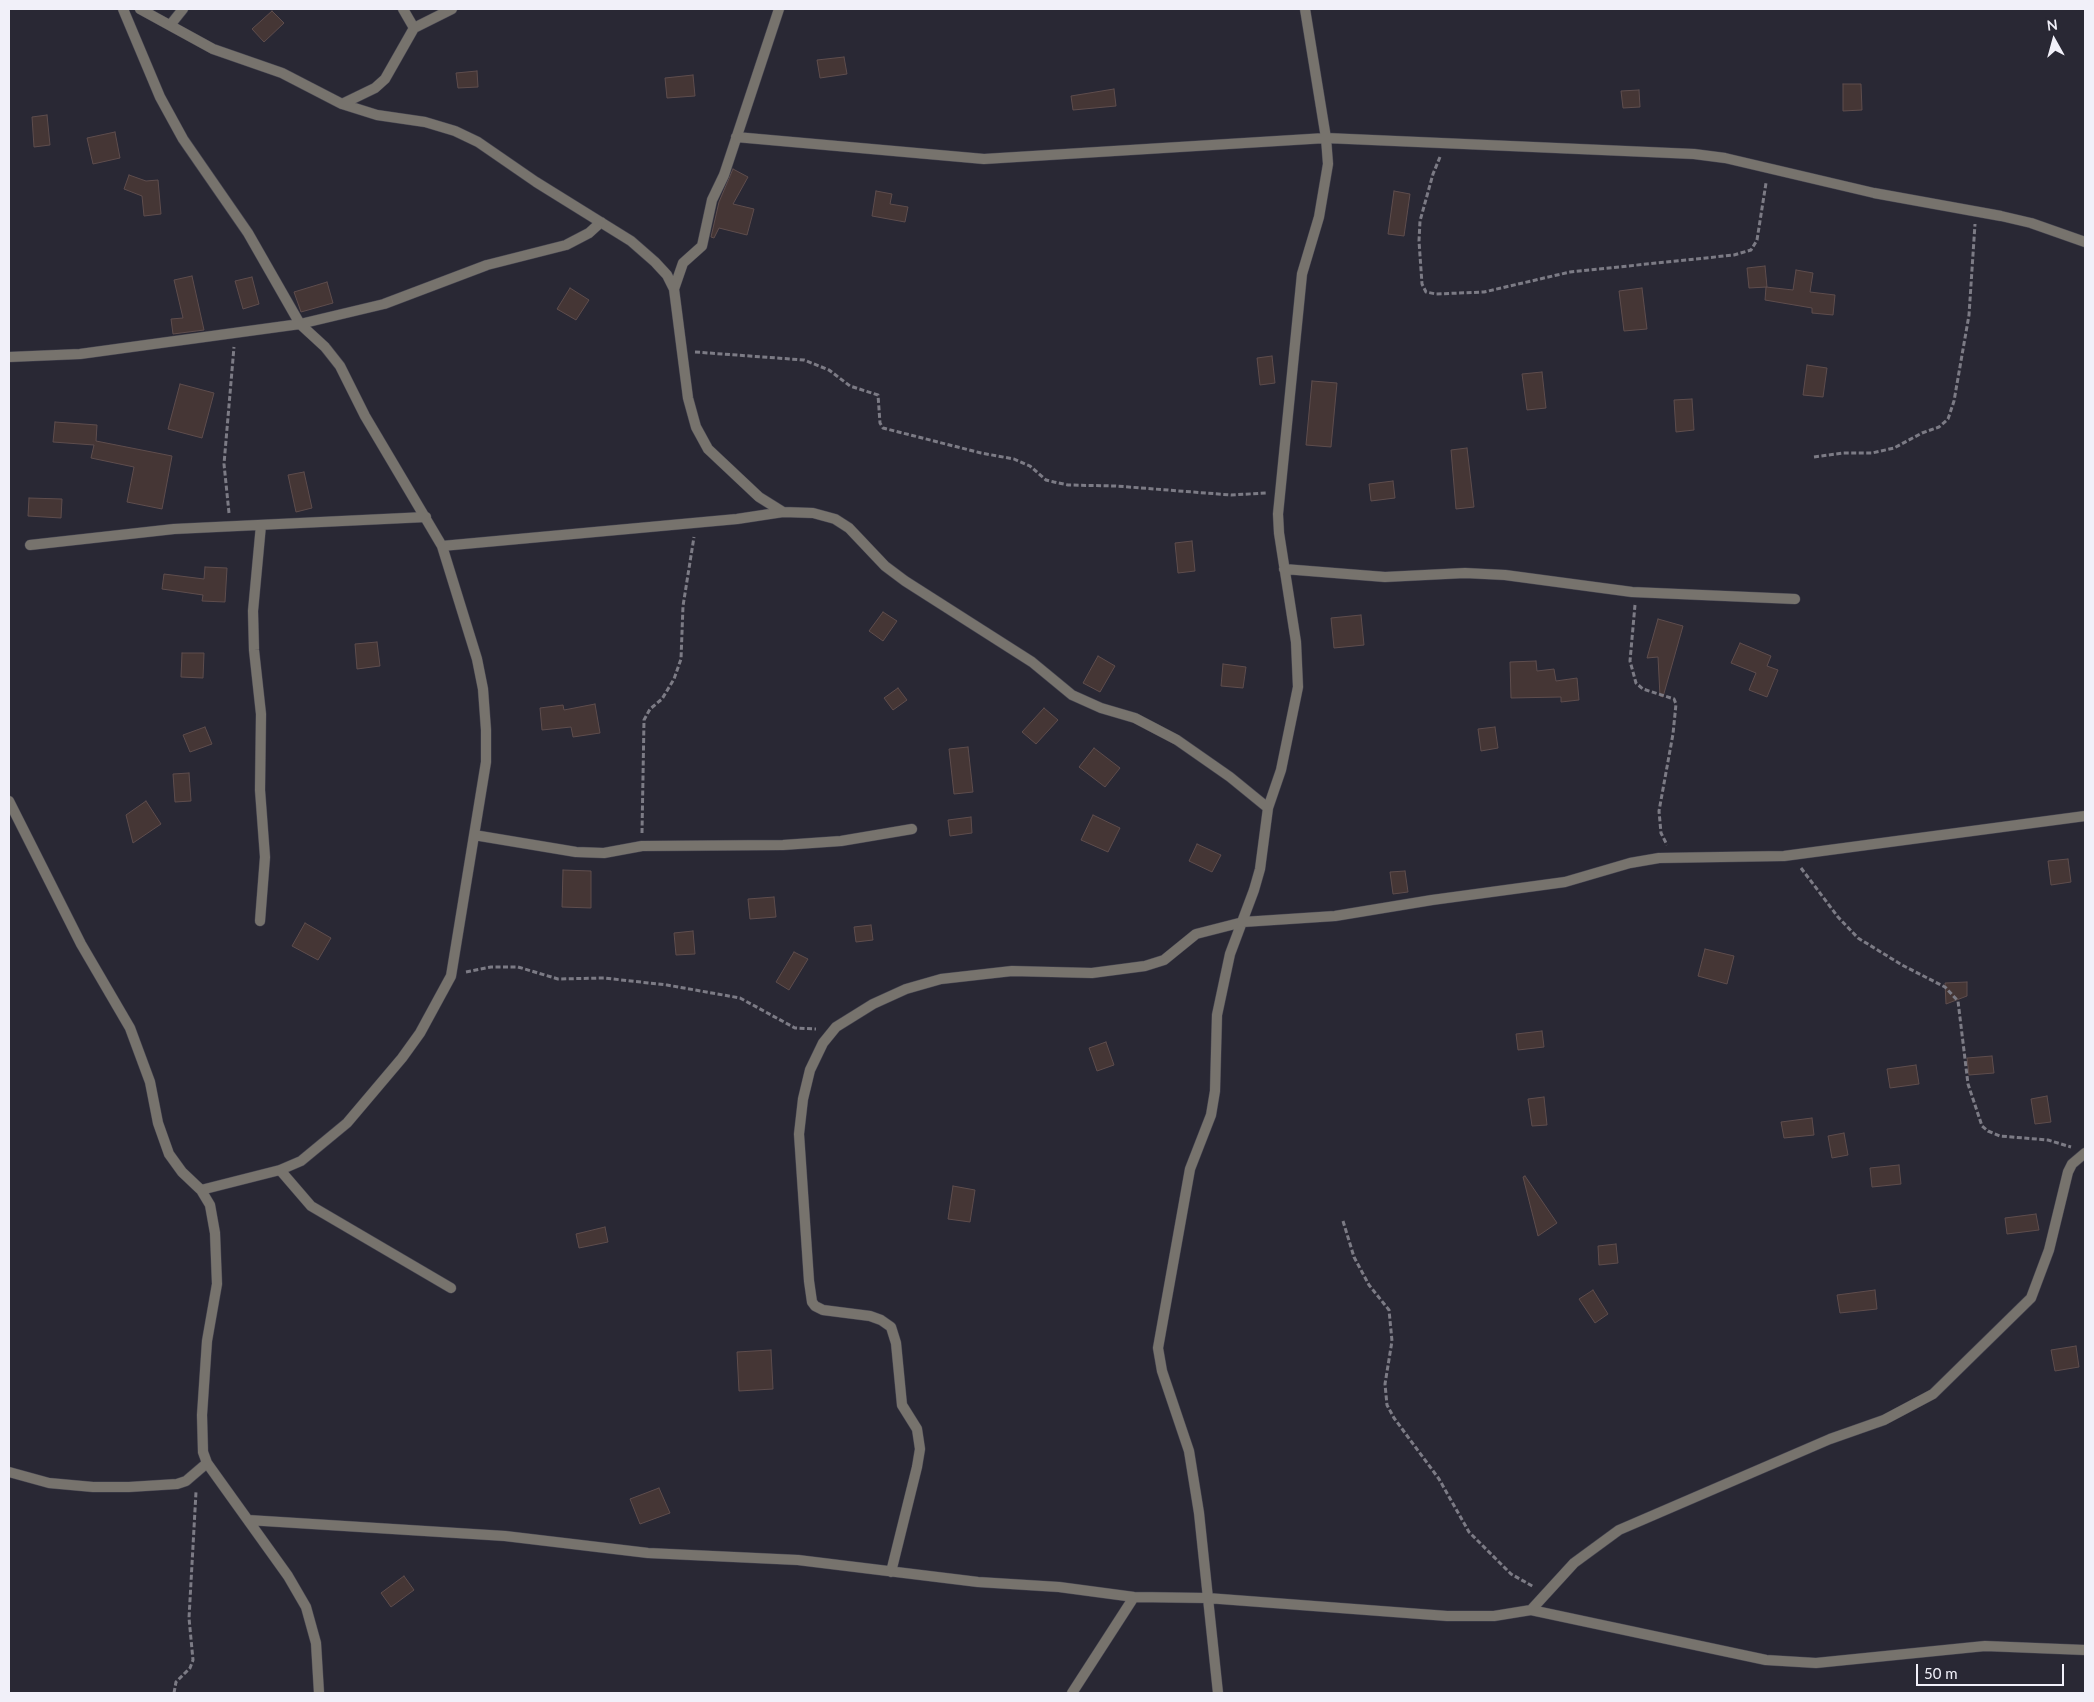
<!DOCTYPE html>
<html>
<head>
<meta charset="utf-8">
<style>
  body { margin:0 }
  #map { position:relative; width:2094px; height:1702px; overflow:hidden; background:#292834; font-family:Lato,sans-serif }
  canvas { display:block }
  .frame { position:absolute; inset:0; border:10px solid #f1f0f9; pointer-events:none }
  .north { position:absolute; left:2029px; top:15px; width:50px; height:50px; -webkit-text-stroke:4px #292834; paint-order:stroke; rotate:353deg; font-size:14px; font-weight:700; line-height:20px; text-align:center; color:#f1f0f9 }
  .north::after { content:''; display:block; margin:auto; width:18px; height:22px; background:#f1f0f9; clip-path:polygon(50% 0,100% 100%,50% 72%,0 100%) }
  .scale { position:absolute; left:1916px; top:1664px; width:148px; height:22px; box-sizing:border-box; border:2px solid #f1f0f9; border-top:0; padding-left:6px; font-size:15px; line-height:18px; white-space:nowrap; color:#f1f0f9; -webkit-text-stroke:4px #292834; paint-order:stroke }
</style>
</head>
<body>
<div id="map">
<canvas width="2094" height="1702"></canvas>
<div class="frame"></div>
<div class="north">N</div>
<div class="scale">50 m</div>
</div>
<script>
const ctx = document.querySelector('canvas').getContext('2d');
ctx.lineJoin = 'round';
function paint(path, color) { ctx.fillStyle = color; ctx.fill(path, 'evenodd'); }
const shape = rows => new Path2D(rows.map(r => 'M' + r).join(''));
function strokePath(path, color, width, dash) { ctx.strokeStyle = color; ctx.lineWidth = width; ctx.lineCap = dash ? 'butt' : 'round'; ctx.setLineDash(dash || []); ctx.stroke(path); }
const building = shape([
  [272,11,284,23,264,42,252,29,272,11],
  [844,57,847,74,820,78,817,60,844,57],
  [477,71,478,87,458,88,456,73,477,71],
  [693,75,695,96,667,98,665,78,693,75],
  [1843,84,1861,84,1862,110,1843,111,1843,84],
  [1114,89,1116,106,1073,110,1071,96,1114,89],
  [1639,90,1640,107,1623,108,1621,91,1639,90],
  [47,115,50,145,34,147,32,117,47,115],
  [115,132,120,158,93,164,87,138,115,132],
  [733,169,748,177,733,204,754,209,747,235,719,228,714,238,711,237,719,202,733,169],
  [129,175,146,181,158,180,161,214,144,216,142,196,124,189,129,175],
  [876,191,892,194,890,204,908,207,905,222,872,216,876,191],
  [1394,191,1410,194,1404,236,1388,234,1394,191],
  [1765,266,1767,287,1749,288,1747,268,1765,266],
  [1796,270,1813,273,1810,292,1835,295,1833,315,1812,313,1812,308,1765,300,1766,287,1793,290,1796,270],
  [192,276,204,330,173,334,171,319,183,318,174,280,192,276],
  [252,277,259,304,243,309,235,281,252,277],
  [327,282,333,303,301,312,294,292,327,282],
  [570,288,589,300,576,320,557,309,570,288],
  [1642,288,1647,329,1624,331,1619,291,1642,288],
  [1272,356,1275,383,1260,385,1257,358,1272,356],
  [1807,365,1827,368,1823,397,1803,395,1807,365],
  [1542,372,1546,408,1527,410,1522,374,1542,372],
  [1312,381,1337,383,1331,447,1306,445,1312,381],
  [180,384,214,393,202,438,168,429,180,384],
  [1692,399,1694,430,1676,432,1674,400,1692,399],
  [55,422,97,425,96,441,172,456,162,509,127,502,134,467,91,458,94,445,53,442,55,422],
  [1467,448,1474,507,1456,509,1451,450,1467,448],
  [304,472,312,508,296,512,288,475,304,472],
  [1393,481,1395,498,1371,501,1369,484,1393,481],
  [29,498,62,499,61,518,28,516,29,498],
  [1192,541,1195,571,1178,573,1175,543,1192,541],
  [205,567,227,568,225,602,202,601,203,595,162,589,164,574,204,579,205,567],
  [883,612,897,621,883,641,869,631,883,612],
  [1361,615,1364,645,1334,648,1331,618,1361,615],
  [1658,619,1683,626,1663,697,1660,696,1658,657,1647,658,1658,619],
  [377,642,380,666,357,669,355,644,377,642],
  [1740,643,1771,656,1767,666,1778,670,1767,697,1749,690,1756,673,1731,663,1740,643],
  [182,653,204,653,203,678,181,677,182,653],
  [1098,656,1115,666,1100,692,1083,683,1098,656],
  [1536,661,1537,671,1554,669,1556,681,1577,678,1579,700,1561,702,1561,697,1511,698,1510,662,1536,661],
  [1223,664,1246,667,1243,688,1221,686,1223,664],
  [898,688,907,700,893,710,884,698,898,688],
  [595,704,600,733,573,737,571,727,542,730,540,708,563,705,564,710,595,704],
  [1044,708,1058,720,1036,744,1022,732,1044,708],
  [205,727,212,744,190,752,183,735,205,727],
  [1495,727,1498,748,1481,751,1478,729,1495,727],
  [968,747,973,792,954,794,949,749,968,747],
  [1094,748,1120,768,1105,787,1079,767,1094,748],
  [189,773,191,801,175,802,173,774,189,773],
  [146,801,161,824,133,843,126,815,146,801],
  [1093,815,1120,828,1108,852,1081,840,1093,815],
  [971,817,972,833,950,836,948,820,971,817],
  [1197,844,1221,855,1212,872,1189,861,1197,844],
  [2068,859,2071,882,2051,885,2048,861,2068,859],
  [563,870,591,871,591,908,562,907,563,870],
  [1405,871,1408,892,1393,894,1390,872,1405,871],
  [774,897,776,917,750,919,748,899,774,897],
  [305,923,331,938,318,960,292,946,305,923],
  [871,925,873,940,856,942,854,927,871,925],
  [693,931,695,954,676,955,674,933,693,931],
  [1705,949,1734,956,1727,984,1698,976,1705,949],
  [794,952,808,959,789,990,776,982,794,952],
  [1967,982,1967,996,1946,1004,1945,983,1967,982],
  [1542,1031,1544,1047,1518,1050,1516,1034,1542,1031],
  [1106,1042,1114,1065,1097,1071,1089,1048,1106,1042],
  [1992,1056,1994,1073,1969,1075,1967,1058,1992,1056],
  [1916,1065,1919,1084,1890,1088,1887,1069,1916,1065],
  [2047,1096,2051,1122,2035,1124,2031,1099,2047,1096],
  [1544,1097,1547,1125,1532,1126,1528,1099,1544,1097],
  [1812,1118,1814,1135,1784,1138,1781,1122,1812,1118],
  [1844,1133,1848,1155,1832,1158,1828,1136,1844,1133],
  [1899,1165,1901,1184,1872,1187,1870,1168,1899,1165],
  [1525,1176,1557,1223,1538,1236,1523,1177,1525,1176],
  [953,1186,975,1190,970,1222,948,1219,953,1186],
  [2036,1214,2039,1230,2007,1234,2005,1218,2036,1214],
  [605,1227,608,1242,579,1248,576,1234,605,1227],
  [1616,1244,1618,1263,1599,1265,1598,1246,1616,1244],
  [1593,1290,1608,1314,1595,1323,1579,1299,1593,1290],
  [1875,1290,1877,1309,1840,1313,1837,1295,1875,1290],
  [2076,1346,2079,1367,2055,1371,2051,1350,2076,1346],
  [771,1350,773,1389,739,1391,737,1352,771,1350],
  [659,1488,670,1513,640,1524,630,1499,659,1488],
  [404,1576,414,1590,391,1607,381,1593,404,1576]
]);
paint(building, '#453635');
strokePath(building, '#5e4d4d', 1);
const minor = shape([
  [123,9,160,97,183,139,248,233,300,324,325,347,340,366,365,416,442,546,477,659,483,689,486,730,486,762,451,976,420,1033,402,1058,347,1123,301,1161,280,1170,201,1190],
  [140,9,213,49,282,73,342,104,377,115,425,122,455,131,478,142,536,182,631,241,655,262,667,275,674,289,688,398,696,427,708,449,759,497,783,512,813,513,835,519,849,528,885,566,905,581,1032,662,1072,695,1101,708,1135,718,1177,740,1230,777,1268,808],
  [403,9,414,28],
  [171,24,183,9],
  [342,104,375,88,385,79,414,28,452,9],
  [736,137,984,159,1326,138,1694,154,1725,158,1874,193,2001,216,2031,223,2085,242],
  [674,289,683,263,702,246,712,200,724,175,779,9],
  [9,357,80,354,300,324,384,304,487,265,566,245,589,233,601,222],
  [30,545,174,529,426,517],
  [442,546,737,519,783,512],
  [1284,569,1385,577,1465,573,1505,575,1632,592,1795,599],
  [9,801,81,944,130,1028,150,1082,158,1123,169,1154,182,1172,201,1190,210,1205,215,1233,217,1284,207,1341,202,1415,203,1452,207,1463,288,1576,306,1607,316,1643,319,1693],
  [474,835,576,852,604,853,642,846,783,845,841,841,912,829],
  [260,921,265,857,260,790,261,714,254,650,253,611,261,525],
  [280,1170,311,1206,451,1288],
  [9,1472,49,1483,93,1487,129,1487,177,1484,186,1481,207,1463],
  [248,1520,505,1536,648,1553,798,1560,978,1582,1059,1587,1134,1597,1207,1598,1447,1616,1494,1616,1531,1610,1766,1660,1816,1663,1985,1646,2085,1650],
  [891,1572,917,1467,920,1449,917,1429,902,1405,896,1343,891,1327,881,1320,870,1316,823,1310,815,1306,812,1302,809,1281,799,1134,803,1099,810,1070,823,1043,836,1027,873,1004,906,989,941,979,1012,971,1092,973,1145,966,1164,960,1196,934,1243,922,1335,916,1432,900,1565,882,1630,863,1659,858,1784,856,2085,816],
  [1531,1610,1574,1563,1619,1530,1830,1439,1884,1420,1933,1394,2031,1298,2049,1250,2068,1172,2072,1164,2085,1153],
  [1072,1693,1134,1597],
  [1218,1693,1199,1513,1189,1451,1162,1371,1158,1348,1190,1169,1211,1115,1215,1091,1217,1015,1230,954,1254,890,1260,869,1268,808,1281,770,1298,687,1296,642,1279,533,1278,514,1302,274,1319,217,1328,164,1326,138,1305,9]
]);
strokePath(minor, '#454450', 11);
strokePath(shape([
  [1440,157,1433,174,1420,221,1419,241,1422,284,1426,292,1436,294,1484,292,1570,272,1734,255,1751,250,1757,240,1766,183],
  [695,352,804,360,829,370,850,386,878,395,880,423,883,428,981,453,1014,459,1030,466,1046,480,1054,482,1068,485,1116,486,1231,495,1266,493],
  [1814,457,1843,453,1872,453,1894,448,1922,433,1939,427,1948,419,1954,401,1969,315,1975,224],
  [229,513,224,464,234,347],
  [1635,605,1630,661,1636,683,1643,689,1674,699,1676,704,1673,734,1659,811,1661,833,1667,845],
  [642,833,644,720,650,709,662,699,674,679,681,659,683,606,694,537],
  [1801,868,1838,917,1858,938,1902,965,1945,987,1958,1001,1968,1084,1982,1126,1988,1131,2000,1136,2048,1140,2071,1147],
  [466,972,491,967,518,967,558,979,604,978,667,985,740,998,795,1028,816,1029],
  [1343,1221,1354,1257,1369,1285,1389,1310,1392,1341,1385,1384,1387,1405,1394,1418,1439,1479,1469,1532,1511,1574,1534,1587],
  [174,1693,176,1682,190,1668,193,1660,189,1618,196,1492]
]), '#7c7b85', 3, [5, 2.5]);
strokePath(minor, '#77736d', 10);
</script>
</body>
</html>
